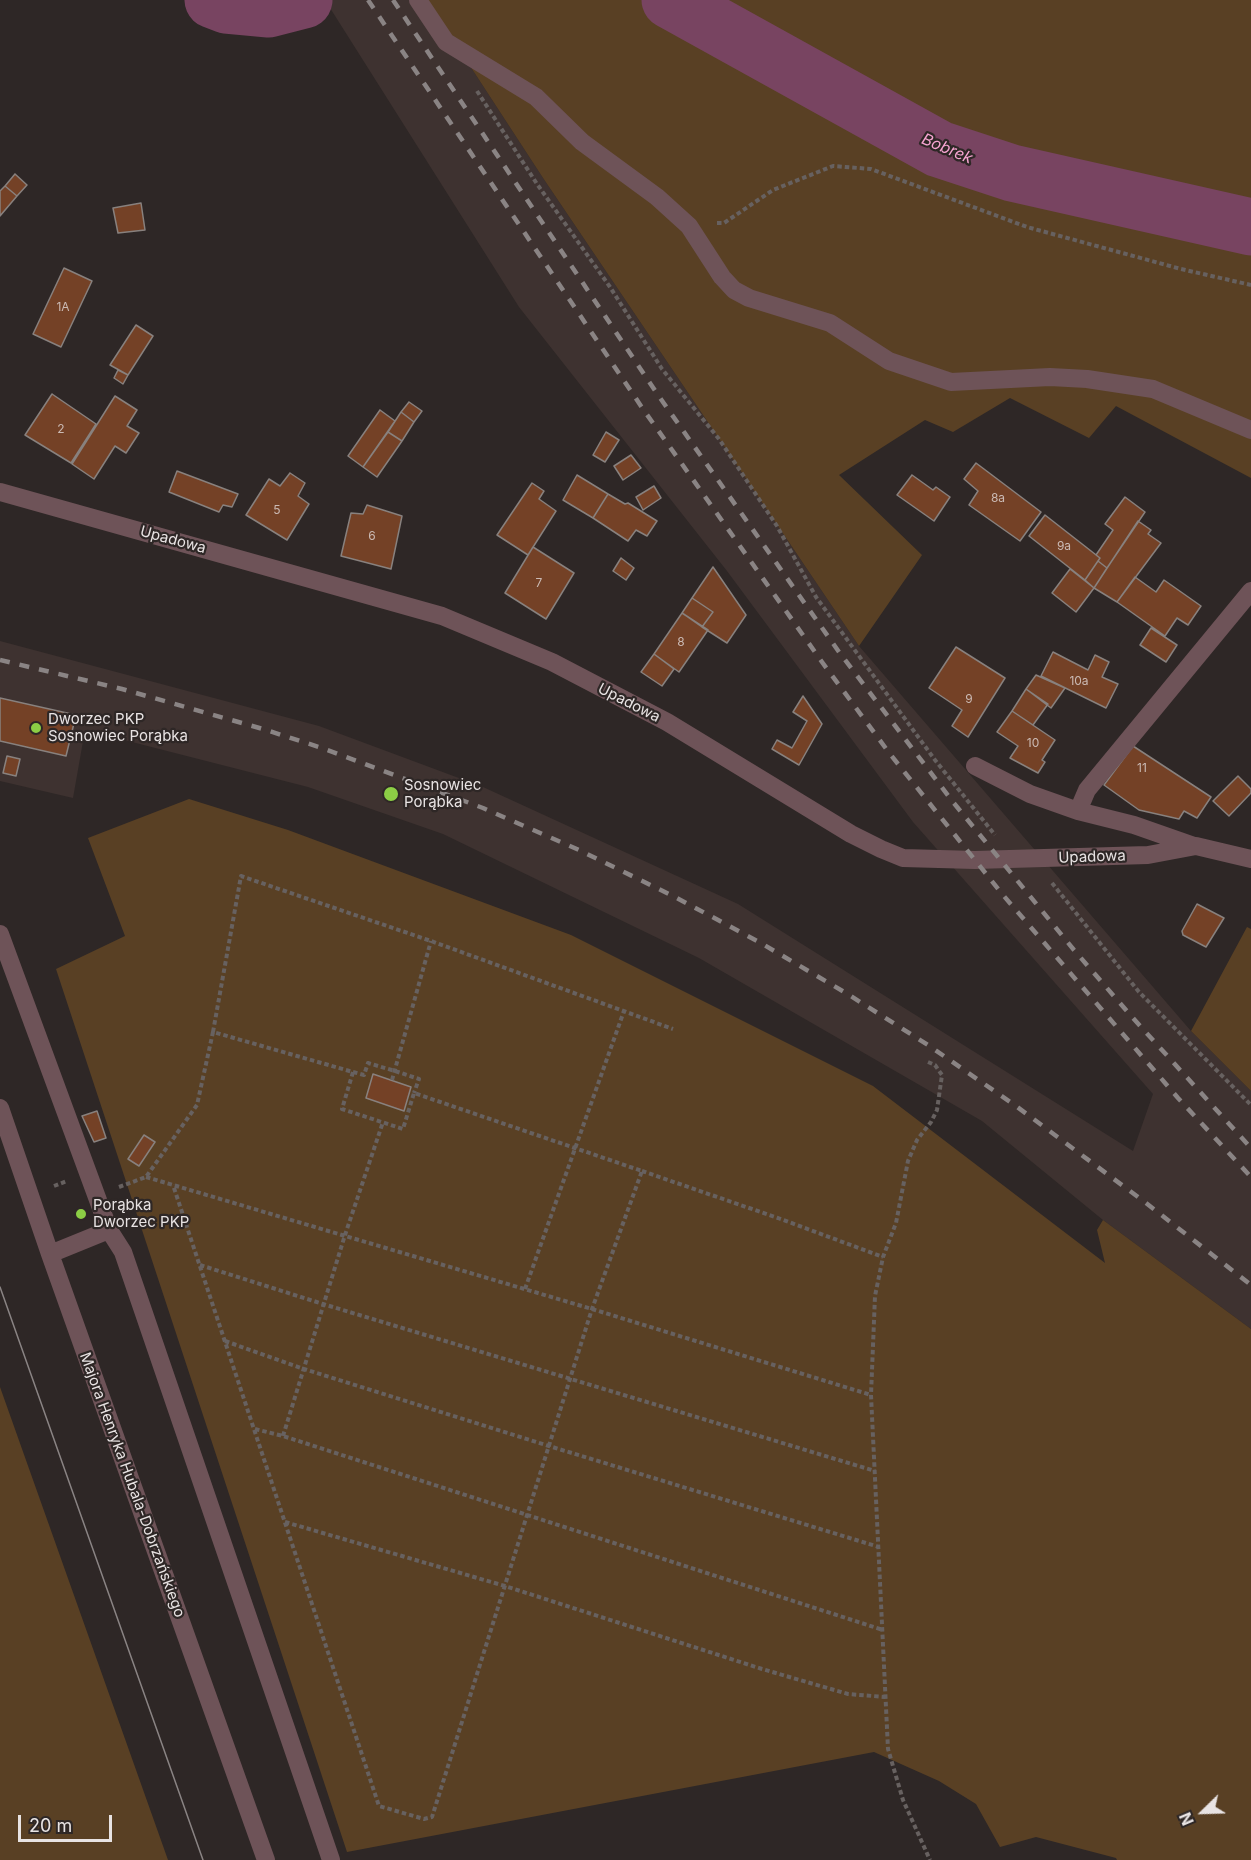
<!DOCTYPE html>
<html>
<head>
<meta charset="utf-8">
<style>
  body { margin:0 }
  #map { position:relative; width:1251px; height:1860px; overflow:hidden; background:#2e2726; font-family:Inter,sans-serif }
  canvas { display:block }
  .north { position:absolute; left:1173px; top:1782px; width:60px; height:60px; -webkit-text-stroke:4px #2e2726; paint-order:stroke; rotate:247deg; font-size:16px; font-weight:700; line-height:24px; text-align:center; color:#e8e3e3 }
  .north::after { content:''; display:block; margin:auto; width:21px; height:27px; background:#e8e3e3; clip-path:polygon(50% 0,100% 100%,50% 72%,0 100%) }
  .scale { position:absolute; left:18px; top:1815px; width:94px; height:27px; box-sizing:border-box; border:3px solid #e8e3e3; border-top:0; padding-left:8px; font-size:18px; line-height:21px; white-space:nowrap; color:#e8e3e3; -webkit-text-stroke:4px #2e2726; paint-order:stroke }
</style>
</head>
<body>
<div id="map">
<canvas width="1251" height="1860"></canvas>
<div class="north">N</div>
<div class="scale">20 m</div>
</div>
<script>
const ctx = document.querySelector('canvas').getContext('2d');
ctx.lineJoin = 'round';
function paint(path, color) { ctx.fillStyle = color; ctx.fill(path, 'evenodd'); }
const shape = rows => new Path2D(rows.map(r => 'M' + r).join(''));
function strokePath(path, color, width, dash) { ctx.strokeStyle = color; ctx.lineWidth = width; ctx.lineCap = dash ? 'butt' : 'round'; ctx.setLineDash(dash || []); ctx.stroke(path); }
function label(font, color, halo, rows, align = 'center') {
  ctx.font = font + ' Inter,sans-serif'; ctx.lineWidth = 4.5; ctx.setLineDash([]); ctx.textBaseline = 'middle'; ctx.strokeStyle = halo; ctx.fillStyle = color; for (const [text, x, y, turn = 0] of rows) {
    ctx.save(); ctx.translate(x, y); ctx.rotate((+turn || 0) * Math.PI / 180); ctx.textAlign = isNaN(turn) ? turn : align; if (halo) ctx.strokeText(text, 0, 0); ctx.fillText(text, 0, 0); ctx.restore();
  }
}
paint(shape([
  [325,0,427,0,543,178,859,646,1191,1031,1251,1091,1251,1329,1103,1220,982,1121,699,958,443,834,308,787,85,730,73,798,0,781,0,641,319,726,483,787,738,904,1133,1151,1153,1094,913,822,727,571,519,307]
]), '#3e3230');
paint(shape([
  [427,0,1251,0,1251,478,1116,406,1089,438,1010,398,953,432,925,420,839,475,922,555,859,646,543,178],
  [189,799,288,830,571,935,873,1086,1105,1263,1097,1230,1103,1220,1251,1329,1251,1860,1117,1860,1116,1858,1036,1837,1000,1847,976,1804,939,1781,874,1752,347,1852,56,969,125,936,88,838],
  [1247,927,1251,929,1251,1091,1191,1031],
  [0,1387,168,1860,0,1860]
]), '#594024');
strokePath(shape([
  [213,0,226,5,269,9,304,0],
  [670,0,939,149,1012,173,1251,227]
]), '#784461', 57);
const building = shape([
  [15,174,27,185,17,196,5,186,15,174],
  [5,186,17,196,0,216,0,191,5,186],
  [141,203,145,230,118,233,113,208,141,203],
  [64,268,92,281,61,347,33,334,64,268],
  [136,325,153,336,128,375,110,365,136,325],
  [118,370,128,375,123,384,114,378,118,370],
  [52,394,96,424,71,463,25,435,52,394],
  [115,396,137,410,127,426,139,433,126,453,115,446,94,479,72,464,115,396],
  [409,402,422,411,414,422,401,412,409,402],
  [380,410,395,421,363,467,348,456,380,410],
  [401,412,414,422,402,441,388,432,401,412],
  [388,432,402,441,377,477,363,467,388,432],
  [606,432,619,440,605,462,593,455,606,432],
  [631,455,641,468,623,480,614,466,631,455],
  [976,463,1041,512,1020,541,969,505,978,491,964,479,976,463],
  [177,471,238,494,232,507,223,505,219,512,169,492,177,471],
  [290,473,305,483,298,496,309,504,287,540,246,515,269,479,280,486,290,473],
  [577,475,608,494,593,518,563,500,577,475],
  [912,475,933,490,936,487,950,497,934,521,897,495,912,475],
  [532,483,544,491,539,499,556,511,528,555,497,535,532,483],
  [654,486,661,498,643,510,636,497,654,486],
  [608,494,625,504,628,503,657,521,647,536,636,530,628,541,593,518,608,494],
  [1125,497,1145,512,1107,568,1098,561,1100,558,1096,555,1113,530,1105,524,1125,497],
  [367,505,402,516,391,569,341,556,351,513,363,514,367,505],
  [1045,515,1100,558,1085,580,1029,536,1045,515],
  [1138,521,1151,530,1148,534,1161,543,1117,602,1094,588,1138,521],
  [533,547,574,573,546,619,505,593,533,547],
  [621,558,634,568,626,580,613,571,621,558],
  [1098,561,1107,568,1094,588,1085,580,1098,561],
  [713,567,746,615,727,643,702,627,713,612,692,598,713,567],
  [1070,569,1094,588,1076,612,1052,593,1070,569],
  [1135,577,1156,592,1164,580,1201,606,1188,625,1177,618,1165,636,1117,602,1135,577],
  [692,598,713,612,702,627,682,613,692,598],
  [682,613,708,630,679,672,654,654,682,613],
  [1151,628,1177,645,1166,662,1140,645,1151,628],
  [956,647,1005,678,968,737,952,726,962,710,929,688,956,647],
  [1053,652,1088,670,1095,655,1109,662,1102,677,1118,684,1106,708,1041,676,1053,652],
  [654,654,674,669,662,686,641,672,654,654],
  [1036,675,1065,688,1051,708,1026,689,1036,675],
  [1026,689,1048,704,1033,725,1012,711,1026,689],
  [803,696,822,724,799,765,772,749,777,740,792,748,807,721,793,712,803,696],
  [0,698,76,715,66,756,0,741,0,698],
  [1012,711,1055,740,1042,760,1045,762,1038,773,1010,758,1018,746,997,732,1012,711],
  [1133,746,1211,797,1197,818,1184,811,1179,819,1139,810,1104,785,1133,746],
  [7,756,20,759,16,776,3,773,7,756],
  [1238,776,1251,789,1251,793,1229,816,1213,801,1238,776],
  [1197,904,1224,918,1206,947,1183,935,1182,931,1197,904],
  [373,1074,411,1087,404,1111,366,1098,373,1074],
  [97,1111,106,1138,94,1142,82,1116,97,1111],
  [144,1135,155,1142,139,1166,128,1159,144,1135]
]);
paint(building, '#744126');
strokePath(building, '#88817e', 1.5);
strokePath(shape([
  [477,91,537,184,610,287,662,369,719,439,777,526,816,597,935,760,995,835],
  [717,223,724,223,773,190,833,166,871,169,1027,227,1181,269,1251,285],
  [1052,883,1139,992,1251,1105],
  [213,1032,241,876,431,941,673,1029],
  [928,1062,935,1065,942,1075,937,1110,931,1122,917,1140,908,1161,896,1223,883,1257,875,1296,871,1395,888,1749,903,1800,930,1860],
  [353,1072,364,1075,368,1063,395,1071,419,1079,414,1093],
  [392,1080,431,941],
  [642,1171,778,1218,883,1257],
  [146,1177,592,1309,871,1395],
  [54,1186,67,1181],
  [119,1187,146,1177,197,1105,213,1032,353,1072,342,1109,403,1129,414,1093,642,1171,592,1309,432,1817,424,1819,379,1806,173,1185],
  [200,1265,323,1304,875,1471],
  [525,1289,624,1011],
  [225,1341,304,1369,549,1446,879,1547],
  [255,1429,283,1436,883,1630],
  [283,1436,345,1235,383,1122],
  [285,1522,505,1586,762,1669,848,1694,885,1697]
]), '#676160', 4, [4.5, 3]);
strokePath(shape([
  [418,0,446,42,536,97,582,142,657,197,689,226,722,277,734,290,749,298,830,323,889,361,951,382,1050,377,1087,379,1153,389,1251,430],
  [0,492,442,616,552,662,667,722,851,834,881,849,903,858,975,860,1148,855,1196,846,1251,859],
  [975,766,1030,794,1078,811],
  [1194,846,1134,825,1078,811,1087,790,1251,591],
  [0,934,109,1230],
  [0,1108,50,1254,266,1860],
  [50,1254,109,1230,123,1252,331,1860]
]), '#6e5358', 18);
strokePath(shape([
  [0,1287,203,1860]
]), '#8a8484', 1.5);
strokePath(shape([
  [368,0,643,409,822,662,890,754,1003,895,1178,1098,1251,1177],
  [393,0,658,395,839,652,953,802,1074,950,1132,1017,1251,1148],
  [0,660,122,689,263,729,322,748,483,808,579,850,675,897,759,942,846,993,928,1045,1016,1106,1146,1203,1251,1285]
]), '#8a8484', 4.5, [10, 10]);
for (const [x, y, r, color] of [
  [36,728,6,"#8cce45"],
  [391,794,8,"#8cce45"],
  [81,1214,6,"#8cce45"]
]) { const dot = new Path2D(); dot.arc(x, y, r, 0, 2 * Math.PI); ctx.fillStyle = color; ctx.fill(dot); strokePath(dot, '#2e2726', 2); }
label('12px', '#cbbab4', null, [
  ["1A",63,307],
  ["2",61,429],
  ["8a",998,498],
  ["5",277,510],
  ["6",372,536],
  ["9a",1064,546],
  ["7",539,583],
  ["8",681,642],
  ["10a",1079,681],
  ["9",969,699],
  ["10",1033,743],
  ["11",1142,768]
]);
label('15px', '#e8e3e3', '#2e2726', [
  ["Upadowa",173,540,15],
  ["Upadowa",629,703,27],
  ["Upadowa",1092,857,-2],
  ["Majora Henryka Hubala-Dobrzańskiego",132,1485,70]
]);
label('15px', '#e8e3e3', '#2e2726', [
  ["Dworzec PKP",48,719],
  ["Sosnowiec Porąbka",48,736],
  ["Sosnowiec",404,785],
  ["Porąbka",404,802],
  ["Porąbka",93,1205],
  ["Dworzec PKP",93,1222]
], 'left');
label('italic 16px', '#f6a4d1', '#2e2726', [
  ["Bobrek",947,149,23]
]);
</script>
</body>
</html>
